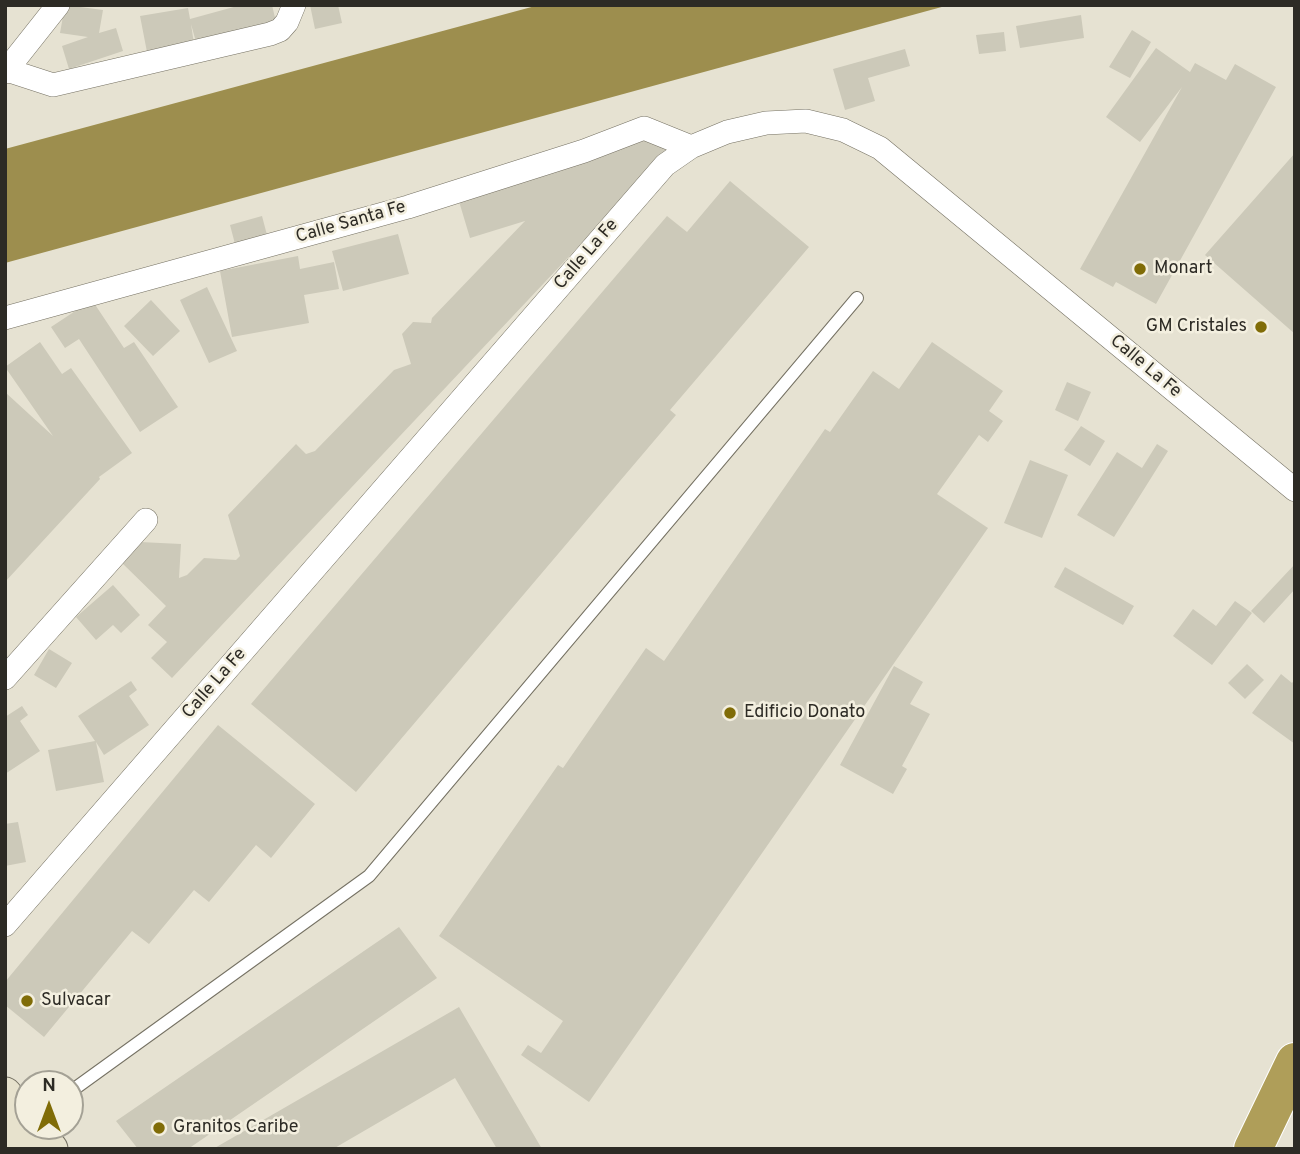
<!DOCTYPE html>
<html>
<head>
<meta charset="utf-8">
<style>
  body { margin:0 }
  #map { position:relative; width:1300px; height:1154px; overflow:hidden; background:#e6e2d2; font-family:Overpass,sans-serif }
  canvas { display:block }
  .frame { position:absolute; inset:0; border:7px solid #2d2b25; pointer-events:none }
  .north { position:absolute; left:14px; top:1070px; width:70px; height:70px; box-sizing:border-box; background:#f3efdf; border:2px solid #a4a195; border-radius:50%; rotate:0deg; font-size:19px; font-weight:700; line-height:28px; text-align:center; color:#2d2b25 }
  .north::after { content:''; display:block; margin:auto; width:24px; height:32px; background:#806c07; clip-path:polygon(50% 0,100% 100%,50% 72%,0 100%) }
</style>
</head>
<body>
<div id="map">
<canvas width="1300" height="1154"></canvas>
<div class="frame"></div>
<div class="north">N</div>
</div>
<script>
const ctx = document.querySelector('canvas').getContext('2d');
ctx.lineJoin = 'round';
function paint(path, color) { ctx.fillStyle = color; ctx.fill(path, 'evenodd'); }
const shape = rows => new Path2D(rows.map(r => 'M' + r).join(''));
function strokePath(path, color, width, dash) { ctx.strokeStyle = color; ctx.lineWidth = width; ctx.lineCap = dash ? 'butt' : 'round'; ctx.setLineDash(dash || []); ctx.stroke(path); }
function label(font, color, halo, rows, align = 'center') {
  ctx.font = font + ' Overpass,sans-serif'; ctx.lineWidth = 5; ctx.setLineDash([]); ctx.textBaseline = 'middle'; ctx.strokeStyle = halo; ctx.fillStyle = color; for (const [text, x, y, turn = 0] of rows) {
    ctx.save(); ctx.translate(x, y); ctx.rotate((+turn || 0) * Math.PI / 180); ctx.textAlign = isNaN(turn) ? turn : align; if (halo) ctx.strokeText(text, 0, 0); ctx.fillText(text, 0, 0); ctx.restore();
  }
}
paint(shape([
  [539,5,949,5,5,263,5,149]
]), '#9d8e4e');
paint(shape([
  [65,5,103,10,99,33,116,28,123,51,69,69,62,46,88,37,60,33],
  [241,5,272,5,276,22,196,42,191,24,194,44,147,52,140,16,188,8,190,19],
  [310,5,338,5,342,23,315,29],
  [1081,15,1084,38,1020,48,1016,26],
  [1132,30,1151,42,1130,78,1109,67],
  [1004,32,1006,51,979,54,976,35],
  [1156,48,1190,72,1195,63,1226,80,1235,64,1276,87,1156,304,1116,282,1113,287,1080,269,1182,87,1140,142,1106,117],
  [905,49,910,66,868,78,875,101,845,110,833,69],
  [656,137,670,145,658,162,172,678,151,658,167,642,148,625,166,606,121,562,140,542,181,544,179,578,187,575,204,558,236,560,240,556,228,515,296,444,306,454,315,451,394,370,411,364,402,334,413,322,431,323,432,318,525,221,470,238,458,198],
  [1295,153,1295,334,1205,255],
  [730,181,809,247,670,410,676,415,356,792,251,704,667,216,687,232],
  [262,216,267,235,235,244,230,225],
  [398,234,409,274,343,291,332,251],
  [298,256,300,269,334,262,339,289,304,295,309,323,232,337,220,271],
  [207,287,237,351,209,363,180,300],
  [92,300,124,348,134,342,178,407,140,432,79,339,65,348,51,327],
  [151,300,180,331,153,356,124,326],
  [40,342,62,374,71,368,132,453,99,477,100,479,5,582,5,392,53,436,5,367],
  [932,342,1003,391,989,411,1003,421,988,442,979,435,937,494,988,528,589,1102,521,1055,528,1045,541,1053,563,1021,439,936,558,765,563,768,646,648,664,661,825,429,830,432,873,371,899,389],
  [1067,382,1091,392,1078,421,1055,410],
  [1081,426,1105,441,1090,466,1064,450],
  [1157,444,1168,451,1114,537,1077,515,1117,452,1142,468],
  [1030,460,1068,475,1042,538,1004,523],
  [1295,564,1295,589,1264,623,1251,611],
  [1065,567,1134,606,1123,625,1054,587],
  [113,585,140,615,121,633,113,625,96,640,76,617],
  [1235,601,1252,613,1212,665,1173,636,1193,609,1216,626],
  [49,649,72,663,56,688,34,675],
  [1247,664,1264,680,1245,699,1228,683],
  [894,666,923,682,910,704,930,714,902,766,907,769,893,794,840,765],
  [1281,674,1292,683,1295,679,1295,744,1252,713],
  [131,681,137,690,129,696,149,725,104,755,96,742,104,782,56,791,48,750,95,741,78,716],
  [22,706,28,715,20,721,40,751,5,774,5,717],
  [218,725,315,804,271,858,256,845,209,902,194,890,149,944,132,931,44,1037,5,1005,5,982],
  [18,822,26,862,5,866,5,824],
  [399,927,437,978,188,1149,138,1149,116,1121],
  [459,1007,542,1149,497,1149,455,1078,333,1149,213,1149]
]), '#ccc9b9');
const lane = shape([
  [70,1092,369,876,857,298]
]);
const street = shape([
  [7,70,53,85,270,34,280,30,287,22,294,5],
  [5,72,58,5],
  [5,318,408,207,584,151,644,128,691,147],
  [5,678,146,520],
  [5,925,665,165,691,147,727,132,766,123,806,121,843,130,880,148,1295,490]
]);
const secondary = shape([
  [5,1094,28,1121],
  [32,1126,51,1149],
  [5,1138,14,1149]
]);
const highway = shape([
  [1253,1149,1295,1062]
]);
strokePath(lane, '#757163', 14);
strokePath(street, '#757163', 24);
strokePath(secondary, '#757163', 35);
strokePath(highway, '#fff', 40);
strokePath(lane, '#fff', 12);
strokePath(street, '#fff', 23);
strokePath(secondary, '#e7e2cd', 33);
strokePath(highway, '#af9e59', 38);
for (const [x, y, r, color] of [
  [1140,269,7,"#806c07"],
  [1261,327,7,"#806c07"],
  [730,713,7,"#806c07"],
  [27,1001,7,"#806c07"],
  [159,1128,7,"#806c07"]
]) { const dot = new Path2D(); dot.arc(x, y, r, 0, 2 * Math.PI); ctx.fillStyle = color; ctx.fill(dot); strokePath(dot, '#f3efdf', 2.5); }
label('18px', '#2d2b25', '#f3efdf', [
  ["Calle Santa Fe",351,223,-16],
  ["Calle La Fe",587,255,-49],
  ["Calle La Fe",1145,367,40],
  ["Calle La Fe",215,684,-49]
]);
label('18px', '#2d2b25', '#f3efdf', [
  ["Monart",1154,269],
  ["GM Cristales",1247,327,"right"],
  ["Edificio Donato",744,713],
  ["Sulvacar",41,1001],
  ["Granitos Caribe",173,1128]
], 'left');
</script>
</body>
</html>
